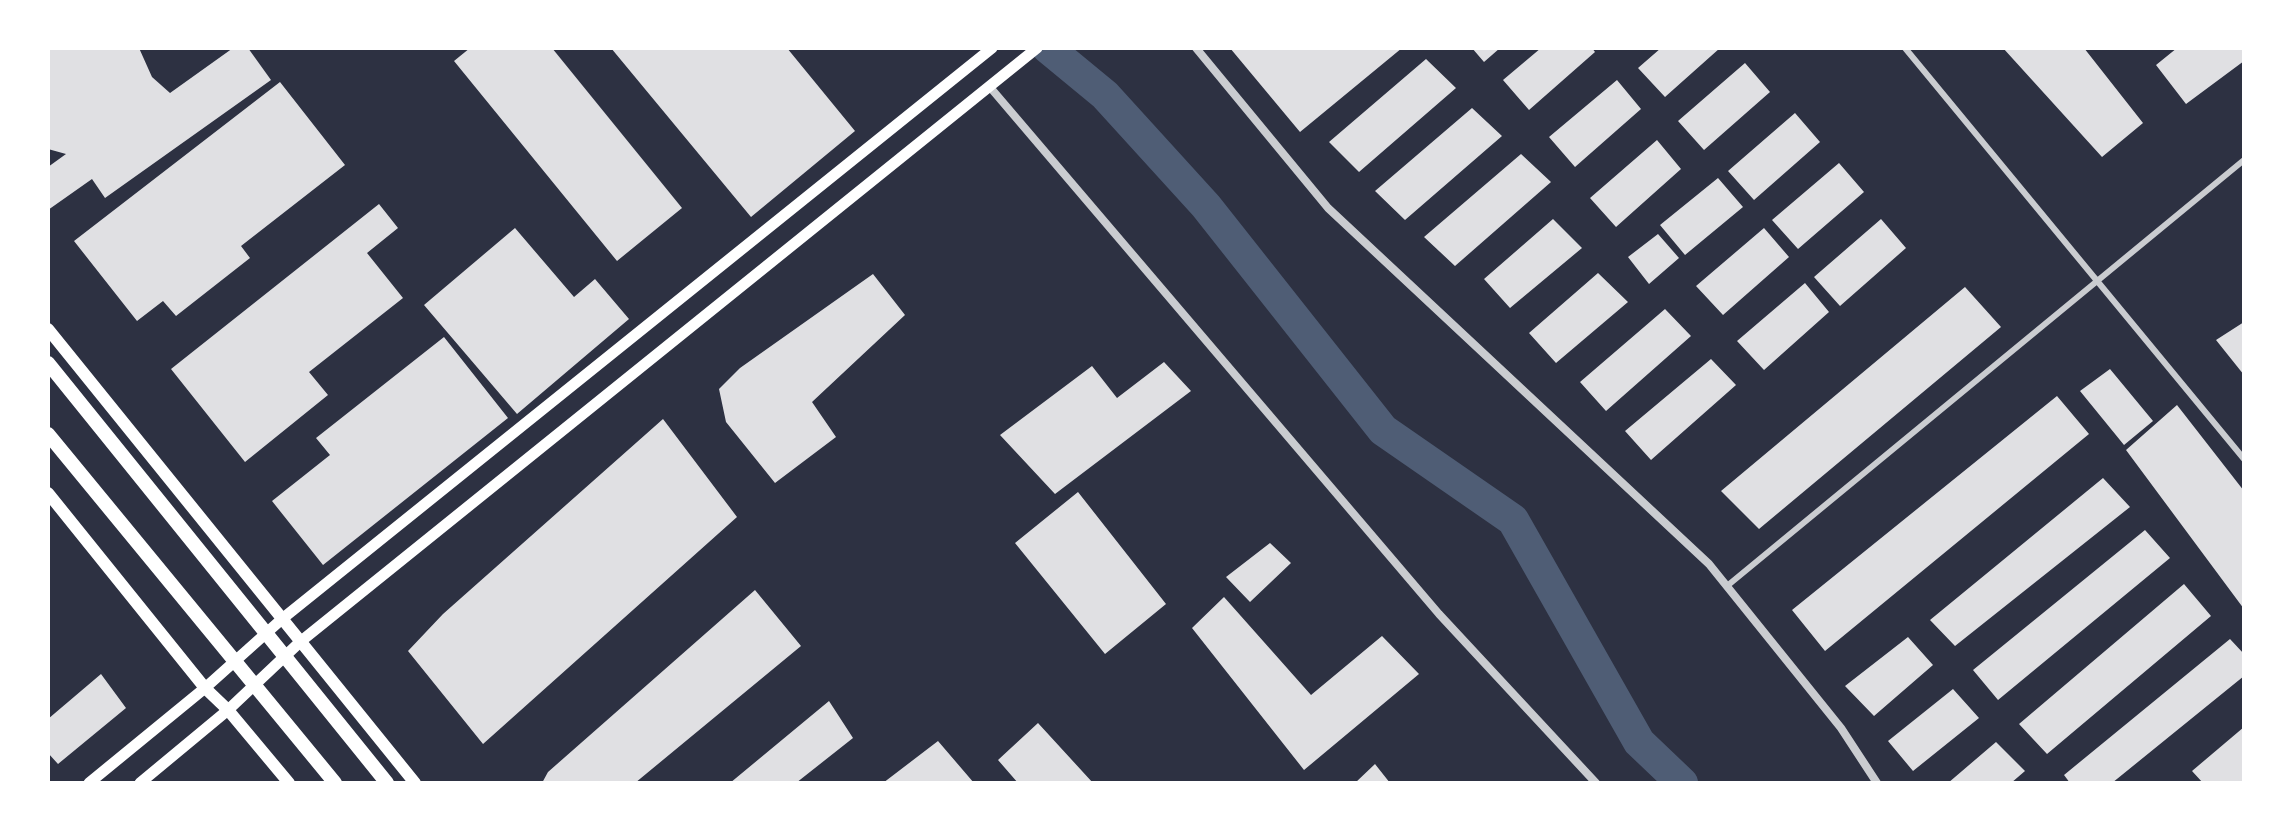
<!DOCTYPE html>
<html>
<head>
<meta charset="utf-8">
<style>
  body { margin:0 }
  #map { position:relative; width:2292px; height:831px; overflow:hidden; background:#2d3142; font-family:Lato,sans-serif }
  canvas { display:block }
  .frame { position:absolute; inset:0; border:50px solid #fff; pointer-events:none }
</style>
</head>
<body>
<div id="map">
<canvas width="2292" height="831"></canvas>
<div class="frame"></div>
</div>
<script>
const ctx = document.querySelector('canvas').getContext('2d');
ctx.lineJoin = 'round';
const shape = rows => new Path2D(rows.map(r => 'M' + r).join(''));
function strokePath(path, color, width, dash) { ctx.strokeStyle = color; ctx.lineWidth = width; ctx.lineCap = dash ? 'butt' : 'round'; ctx.setLineDash(dash || []); ctx.stroke(path); }
function paint(path, color) { ctx.fillStyle = color; ctx.fill(path, 'evenodd'); }
strokePath(shape([
  [1048,48,1105,95,1206,206,1383,430,1513,520,1639,742,1682,783]
]), '#4f5d75', 32);
paint(shape([
  [48,48,139,48,152,77,170,93,233,48,248,48,271,80,105,198,92,179,48,210,48,167,66,154,48,149],
  [470,48,552,48,682,208,617,261,454,61],
  [611,48,787,48,855,131,751,217],
  [1230,48,1402,48,1300,132],
  [1472,48,1500,48,1484,62],
  [1541,48,1592,48,1595,52,1529,110,1503,80],
  [1661,48,1720,48,1665,97,1638,68],
  [2003,48,2084,48,2143,123,2102,157],
  [2177,48,2244,48,2244,61,2186,104,2156,65],
  [1426,59,1456,88,1359,172,1329,142],
  [1745,63,1770,92,1704,150,1678,121],
  [1617,80,1641,109,1575,167,1549,137],
  [280,82,345,165,241,246,250,258,176,316,163,301,137,321,74,241],
  [1472,108,1502,136,1405,220,1375,191],
  [1795,113,1820,142,1754,200,1728,171],
  [1657,140,1681,169,1616,227,1590,198],
  [1521,154,1551,182,1455,266,1424,237],
  [1839,163,1864,192,1798,249,1772,220],
  [1718,178,1743,207,1685,255,1660,225],
  [379,204,398,228,367,253,403,298,309,372,328,395,245,462,171,369],
  [1553,219,1582,248,1510,308,1484,279],
  [1881,219,1906,248,1840,306,1814,277],
  [515,228,574,297,595,279,629,319,517,414,424,305],
  [1764,228,1789,257,1723,315,1696,286],
  [1658,234,1679,258,1649,284,1628,257],
  [1598,273,1628,302,1556,363,1529,333],
  [873,274,905,315,812,402,836,437,775,483,726,422,719,389,740,368],
  [1805,283,1829,312,1764,370,1737,341],
  [1965,287,2001,327,1759,529,1721,491],
  [1665,309,1691,336,1606,411,1580,382],
  [2244,322,2244,375,2216,340],
  [444,337,508,418,323,565,272,501,330,455,316,438],
  [1711,359,1736,385,1651,460,1625,431],
  [1164,362,1191,391,1055,494,1000,435,1092,366,1117,398],
  [2110,369,2153,421,2124,445,2080,391],
  [2057,396,2089,434,1825,651,1792,610],
  [2177,405,2244,491,2244,609,2126,450],
  [663,419,737,517,483,744,408,651,443,614],
  [2103,478,2130,507,1955,646,1930,620],
  [1078,492,1166,604,1105,654,1015,543],
  [2145,530,2170,558,1998,700,1973,670],
  [1270,543,1291,563,1250,602,1226,577],
  [2184,584,2211,616,2047,754,2019,724],
  [755,590,801,646,635,783,542,783,548,772],
  [1224,597,1311,695,1382,636,1419,674,1304,770,1192,628],
  [1908,637,1933,665,1874,716,1845,686],
  [2230,639,2244,654,2244,676,2112,783,2070,783,2064,775],
  [101,674,126,708,58,764,48,753,48,719],
  [1953,689,1979,718,1913,771,1888,741],
  [829,701,853,738,796,783,730,783],
  [1038,723,1093,783,1018,783,998,760],
  [2244,727,2244,782,2203,783,2192,771],
  [938,741,974,783,883,783],
  [1996,742,2025,771,2011,783,1948,783],
  [1375,764,1390,783,1355,783]
]), '#e0e0e3');
strokePath(shape([
  [1905,48,2244,459],
  [1727,586,2244,160]
]), '#caccd0', 6);
strokePath(shape([
  [1196,48,1328,208,1709,564,1841,728,1877,783],
  [989,86,1439,614,1596,783]
]), '#caccd0', 8);
strokePath(shape([
  [89,783,205,688,282,619,992,48],
  [140,783,228,710,300,642,1037,48]
]), '#fff', 11);
strokePath(shape([
  [48,329,415,783],
  [48,493,205,688,228,710,289,783]
]), '#fff', 12);
strokePath(shape([
  [48,363,387,783],
  [48,434,335,783]
]), '#fff', 14);
</script>
</body>
</html>
